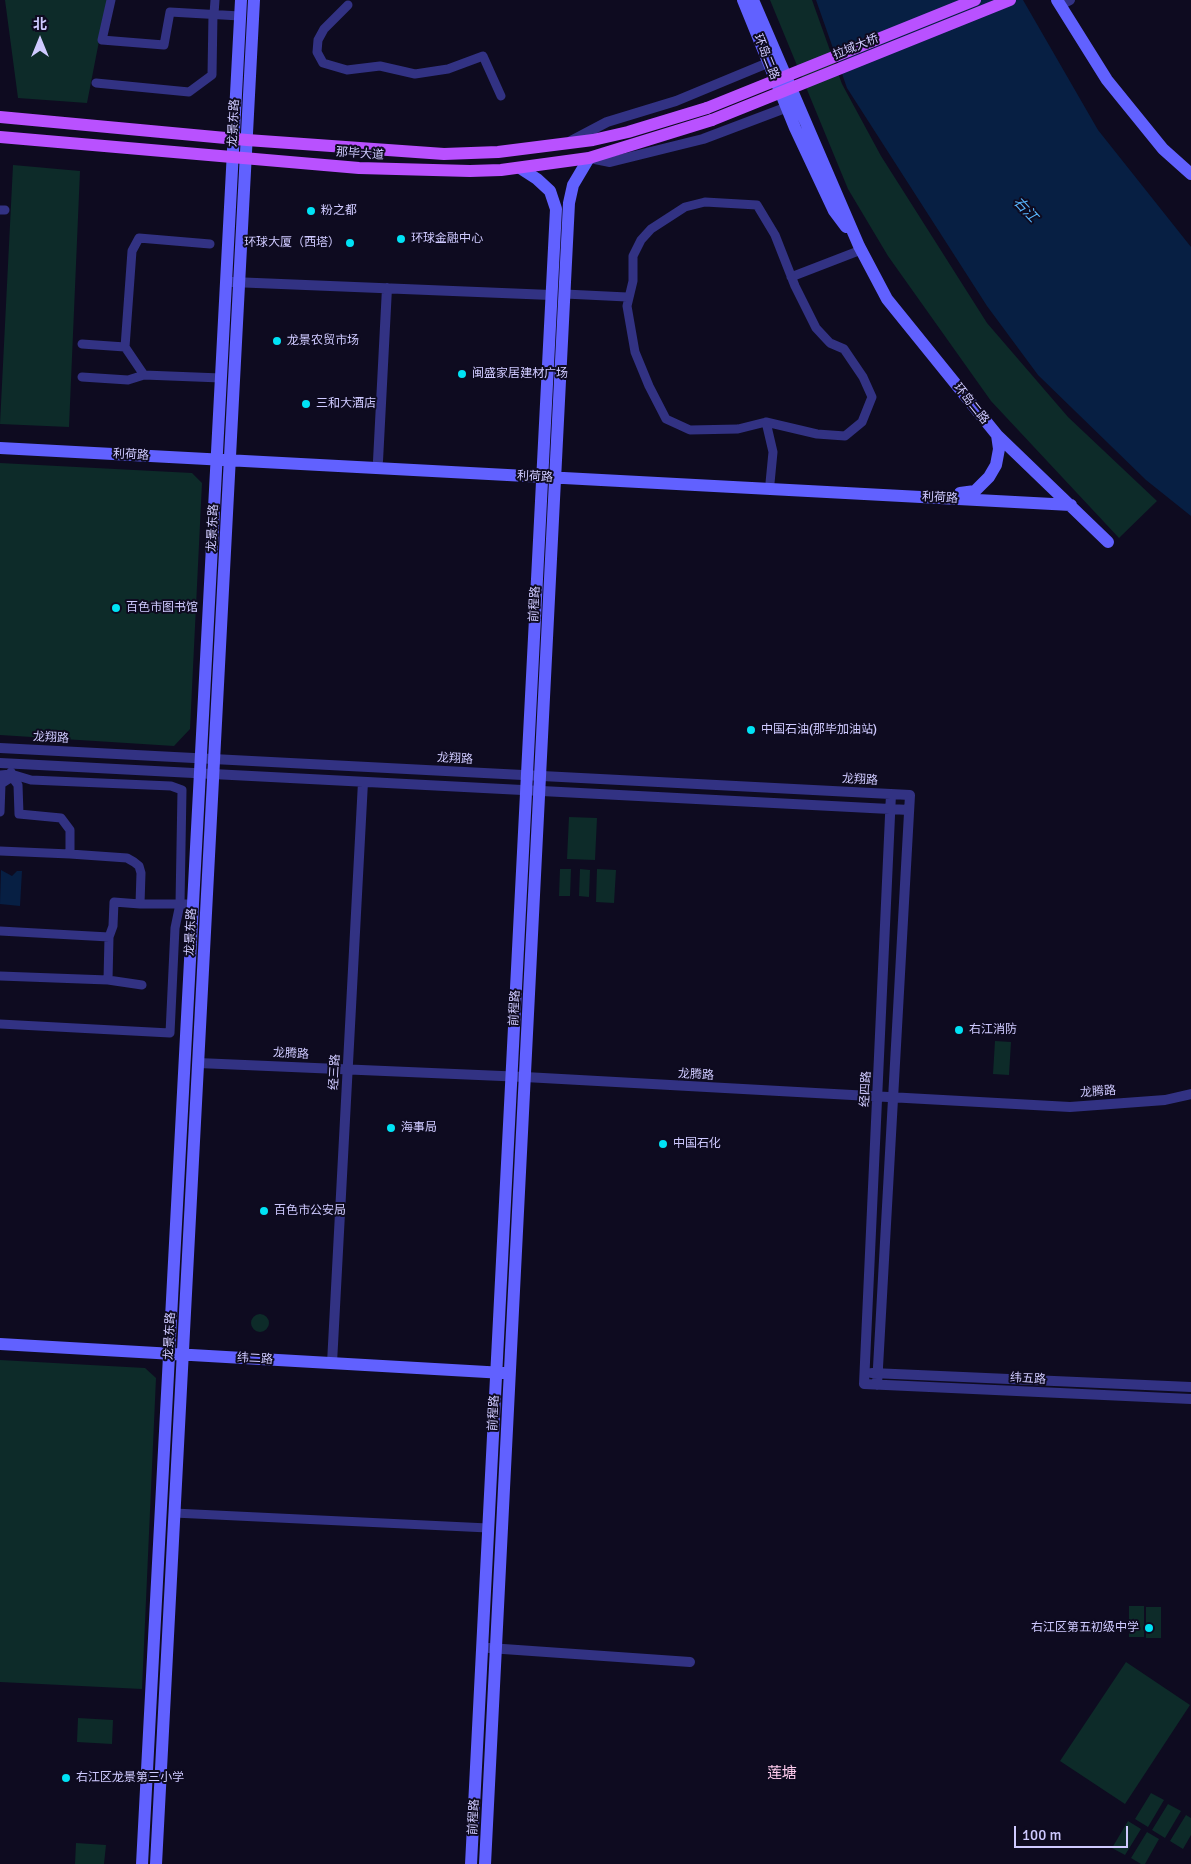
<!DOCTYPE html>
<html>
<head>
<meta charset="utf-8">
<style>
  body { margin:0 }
  #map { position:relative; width:1191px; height:1864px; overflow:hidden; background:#0e0b20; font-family:Signika,"Noto Sans SC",sans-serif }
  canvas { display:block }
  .north { position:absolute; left:15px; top:15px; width:50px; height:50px; -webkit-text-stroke:4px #0e0b20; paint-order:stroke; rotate:0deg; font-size:14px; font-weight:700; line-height:20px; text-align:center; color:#cfcaff }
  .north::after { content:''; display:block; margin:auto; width:18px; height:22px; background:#cfcaff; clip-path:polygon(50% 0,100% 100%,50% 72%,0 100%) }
  .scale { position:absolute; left:1014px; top:1826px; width:114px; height:22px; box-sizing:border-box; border:2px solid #cfcaff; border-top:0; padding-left:6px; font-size:15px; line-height:18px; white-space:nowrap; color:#cfcaff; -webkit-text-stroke:4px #0e0b20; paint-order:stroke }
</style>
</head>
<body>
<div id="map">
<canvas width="1191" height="1864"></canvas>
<div class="north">北</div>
<div class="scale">100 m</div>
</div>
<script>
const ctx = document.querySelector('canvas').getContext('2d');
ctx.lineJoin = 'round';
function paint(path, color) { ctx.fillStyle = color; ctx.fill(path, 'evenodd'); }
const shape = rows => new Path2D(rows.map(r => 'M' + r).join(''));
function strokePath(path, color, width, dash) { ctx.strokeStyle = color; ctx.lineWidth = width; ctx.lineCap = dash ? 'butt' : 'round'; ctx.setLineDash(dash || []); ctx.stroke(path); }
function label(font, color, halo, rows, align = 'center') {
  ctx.font = font + ' Signika,"Noto Sans SC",sans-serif'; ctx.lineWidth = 4; ctx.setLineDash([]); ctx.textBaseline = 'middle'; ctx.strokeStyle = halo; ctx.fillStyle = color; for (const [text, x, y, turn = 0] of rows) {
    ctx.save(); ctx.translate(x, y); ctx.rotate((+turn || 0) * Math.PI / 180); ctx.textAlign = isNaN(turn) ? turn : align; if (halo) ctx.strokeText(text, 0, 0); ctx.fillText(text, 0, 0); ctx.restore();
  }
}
paint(shape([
  [5,0,107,0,87,103,18,98],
  [770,0,812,0,842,84,881,156,987,323,1068,417,1157,501,1119,538,991,401,888,256,848,189],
  [13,165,80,171,69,427,0,424],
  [0,463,192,473,202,483,190,729,174,746,0,735],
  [569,817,597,818,595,860,567,859],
  [560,869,571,869,570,896,559,896],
  [580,869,590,870,589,897,579,896],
  [597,869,616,870,614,903,596,902],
  [995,1041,1011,1042,1009,1075,993,1074],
  '251 1323a9 9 0 1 1 18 0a9 9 0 1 1-18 0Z',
  [0,1360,145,1368,156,1378,142,1689,0,1682],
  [1129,1606,1144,1606,1144,1637,1129,1637],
  [1146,1607,1161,1607,1161,1638,1146,1638],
  [1126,1662,1190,1705,1125,1804,1060,1761],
  [78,1718,113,1720,112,1744,77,1742],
  [1151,1793,1164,1800,1148,1827,1135,1819],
  [1168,1804,1181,1811,1165,1838,1152,1830],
  [1186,1815,1191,1818,1191,1835,1183,1849,1170,1841],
  [1128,1821,1141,1829,1125,1855,1112,1848],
  [1147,1832,1159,1839,1145,1864,1141,1864,1131,1858],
  [76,1843,106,1845,104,1864,75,1864]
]), '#0d2b29');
paint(shape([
  [816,0,1023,0,1098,130,1191,247,1191,516,1146,480,1038,375,987,306,847,88],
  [1,870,12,876,17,871,22,871,20,906,0,904]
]), '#071f43');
strokePath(shape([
  [111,0,102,40,164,45,170,12,240,16],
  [348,5,324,29,318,40,317,52,323,63,347,70,380,66,415,74,448,69,483,56,501,96],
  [214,14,215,0],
  [96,83,189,92,212,75,213,14],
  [705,202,757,205,775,235,795,286,816,328,830,343,844,349,863,377,872,397,862,422,845,436,817,434,766,422,738,429,690,430,666,419,649,386,635,352,627,306,633,281,633,256,641,240,651,229,685,207,705,202],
  [0,210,5,210],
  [210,244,139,238,132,251,125,347,144,375,221,378],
  [791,277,861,250],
  [565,294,627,297],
  [82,344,125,347],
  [82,377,128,380,144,375],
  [766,422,773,452,770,483],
  [11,772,12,777,18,785,19,814,61,818,70,830,70,854,127,858,134,862,139,866,141,873,140,904,193,904],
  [0,775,11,774,31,780,171,786,182,790,180,904,175,928,170,1033,0,1024],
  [0,812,1,784,12,777],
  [0,851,70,854],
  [0,931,109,937,108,980],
  [109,937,113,926,114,902,140,904],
  [0,976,108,980,142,985],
  [174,1513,488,1528]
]), '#323283', 9);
strokePath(shape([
  [1060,5,1070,0],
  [571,141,607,122,676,101,775,60],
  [590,158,610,162,703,139,793,105],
  [232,282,551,295],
  [378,461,387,288],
  [0,748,910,795,877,1385],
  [0,763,909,810],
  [891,794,864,1384,1191,1399],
  [198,1063,525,1077,1070,1107,1165,1100,1191,1094],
  [332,1363,363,782],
  [872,1373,1191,1387],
  [489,1648,690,1662]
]), '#323283', 10);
strokePath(shape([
  [743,0,795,128,834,211,846,227],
  [753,0,859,246,887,299,997,435,1108,542],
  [1057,0,1107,80,1163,149,1191,174],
  [0,448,1071,505],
  [960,493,975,491,989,477,996,465,999,449,997,435],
  [0,1344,504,1373],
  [142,1864,241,0],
  [156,1864,254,0],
  [471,1864,556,209,550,191,537,179,520,168],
  [485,1864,569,203,573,185,589,158]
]), '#6161ff', 12);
strokePath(shape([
  [0,117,247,140,444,154,498,152,593,140,628,132,707,108],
  [0,137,359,168,470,171,501,170,589,158,712,120]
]), '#b951ff', 12);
strokePath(shape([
  [707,108,975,0],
  [712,120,1010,0]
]), '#b951ff', 12);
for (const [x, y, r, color] of [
  [311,211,5,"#00e3f5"],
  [401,239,5,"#00e3f5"],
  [350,243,5,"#00e3f5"],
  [277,341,5,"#00e3f5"],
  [462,374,5,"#00e3f5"],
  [306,404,5,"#00e3f5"],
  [116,608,5,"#00e3f5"],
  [751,730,5,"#00e3f5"],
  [959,1030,5,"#00e3f5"],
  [391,1128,5,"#00e3f5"],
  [663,1144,5,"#00e3f5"],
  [264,1211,5,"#00e3f5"],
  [1149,1628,5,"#00e3f5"],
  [66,1778,5,"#00e3f5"]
]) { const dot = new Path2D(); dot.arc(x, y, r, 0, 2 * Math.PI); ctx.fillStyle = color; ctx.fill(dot); strokePath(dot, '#0e0b20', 2); }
label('12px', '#cfcaff', '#0e0b20', [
  ["拉域大桥",856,47,-22],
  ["环岛二路",766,57,68],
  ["龙景东路",234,123,-87],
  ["那毕大道",360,154,4],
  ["环岛二路",971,404,51],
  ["利荷路",131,455,3],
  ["利荷路",535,477,3],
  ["利荷路",940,498,3],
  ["龙景东路",213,528,-87],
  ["前程路",535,604,-87],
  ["龙翔路",51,738,3],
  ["龙翔路",455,759,3],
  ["龙翔路",860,780,3],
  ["龙景东路",191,932,-87],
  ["前程路",515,1008,-87],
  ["龙腾路",291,1054,3],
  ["经三路",335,1072,-87],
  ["龙腾路",696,1075,3],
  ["经四路",866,1089,-87],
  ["龙腾路",1098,1092,-4],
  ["龙景东路",170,1336,-87],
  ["纬二路",255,1359,3],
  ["纬五路",1028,1379,3],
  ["前程路",494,1413,-87],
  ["前程路",474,1817,-87]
]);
label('12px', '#cfcaff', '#0e0b20', [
  ["粉之都",321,211],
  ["环球金融中心",411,239],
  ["环球大厦（西塔）",340,243,"right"],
  ["龙景农贸市场",287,341],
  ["闽盛家居建材广场",472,374],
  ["三和大酒店",316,404],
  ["百色市图书馆",126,608],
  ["中国石油(那毕加油站)",761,730],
  ["右江消防",969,1030],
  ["海事局",401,1128],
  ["中国石化",673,1144],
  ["百色市公安局",274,1211],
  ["右江区第五初级中学",1139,1628,"right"],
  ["右江区龙景第三小学",76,1778]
], 'left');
label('italic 14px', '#58b6ff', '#0e0b20', [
  ["右江",1025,210,47]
]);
label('15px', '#fce', '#0e0b20', [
  ["莲塘",782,1774]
]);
</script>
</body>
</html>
